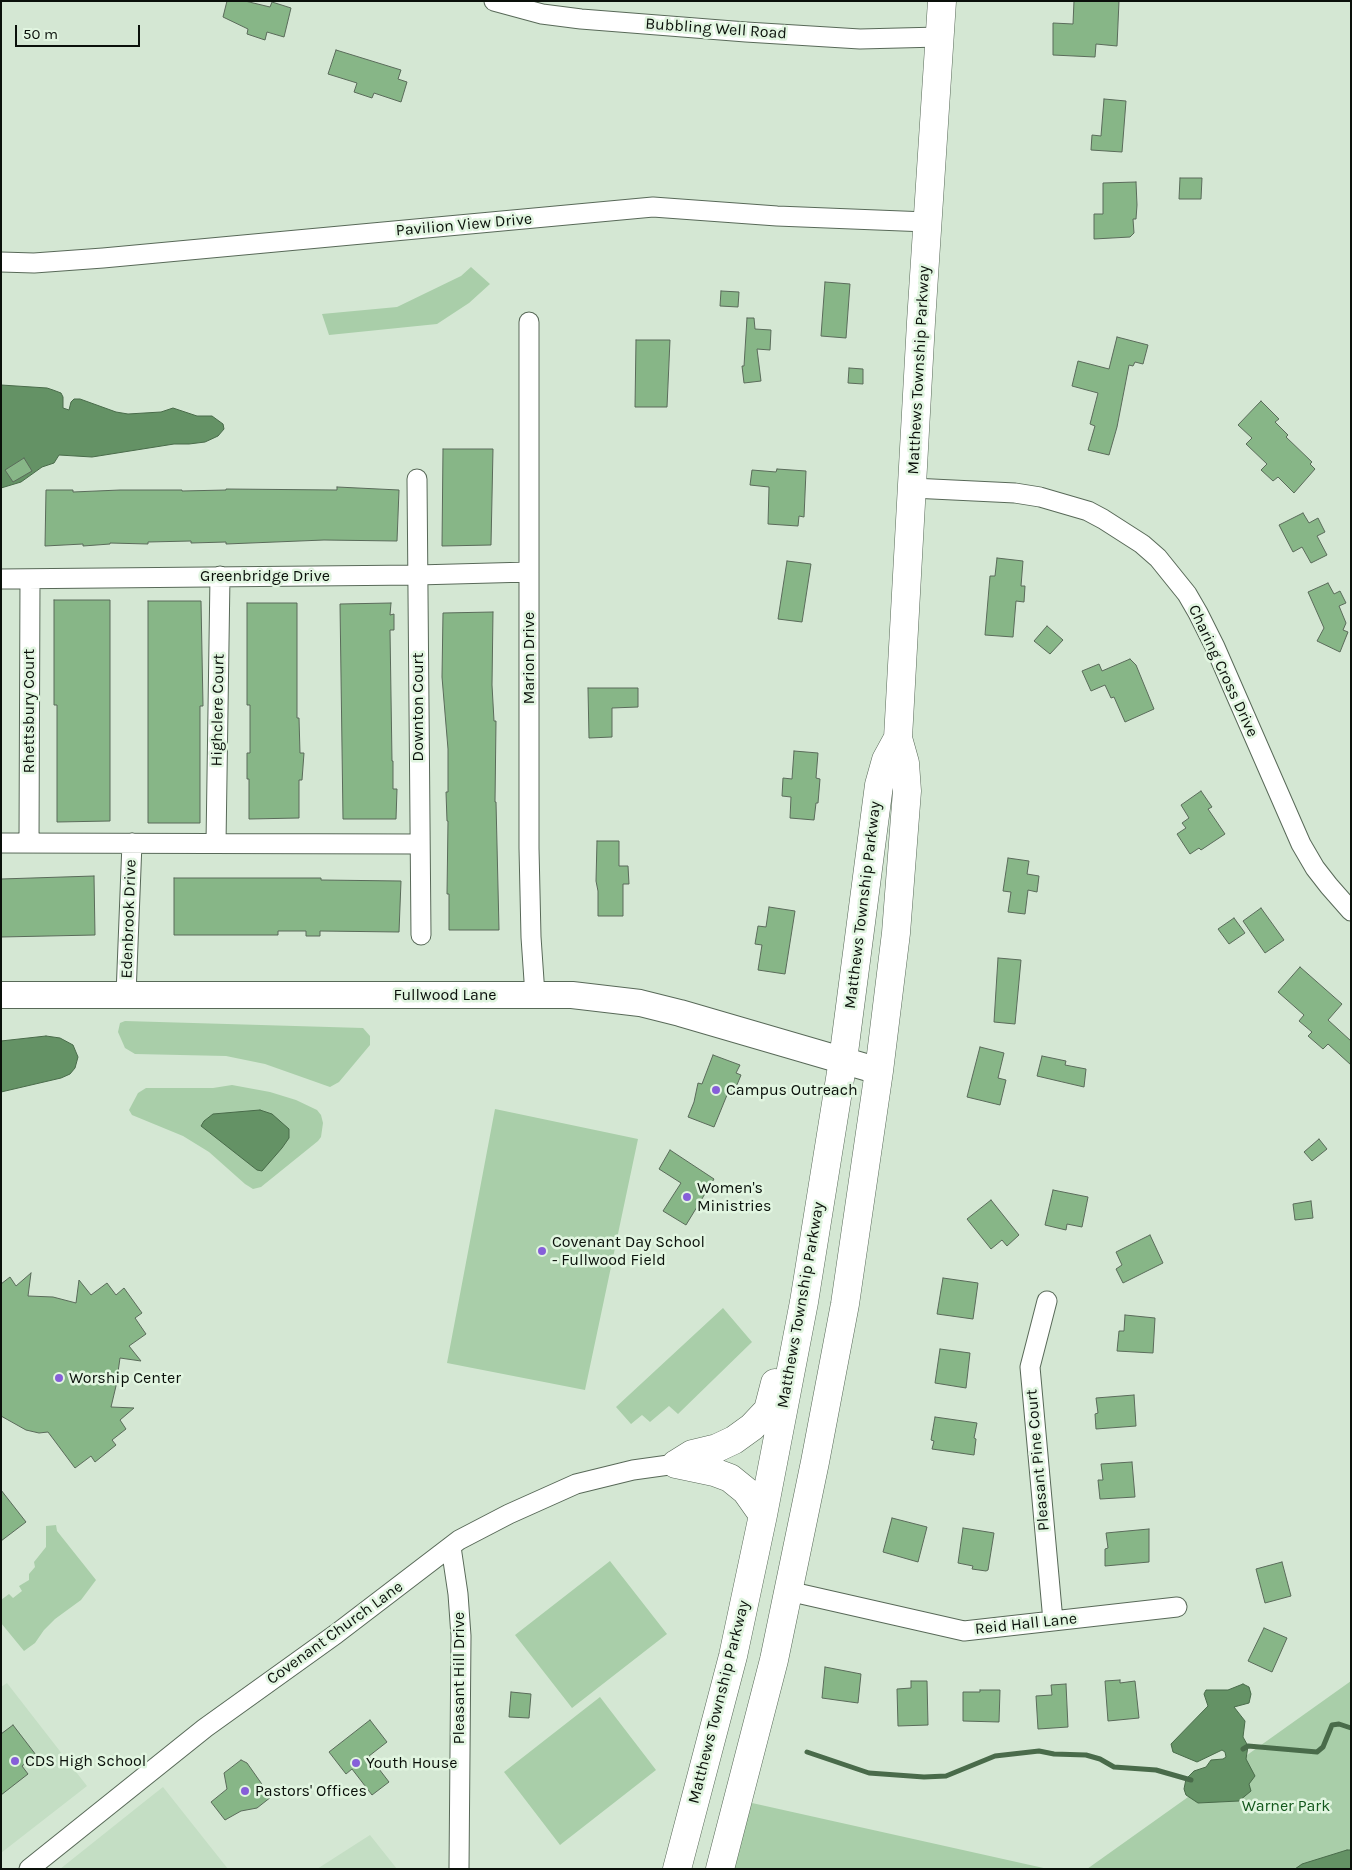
<!DOCTYPE html>
<html>
<head>
<meta charset="utf-8">
<style>
  body { margin:0 }
  #map { position:relative; width:1352px; height:1870px; overflow:hidden; background:#d4e7d3; font-family:Karla,sans-serif }
  canvas { display:block }
  .frame { position:absolute; inset:0; border:2px solid #0a100a; pointer-events:none }
  .scale { position:absolute; left:15px; top:25px; width:125px; height:22px; box-sizing:border-box; border:2px solid #0a100a; border-top:0; padding-left:6px; font-size:15px; line-height:18px; white-space:nowrap; color:#0a100a; -webkit-text-stroke:4px #e1f5e0; paint-order:stroke }
</style>
</head>
<body>
<div id="map">
<canvas width="1352" height="1870"></canvas>
<div class="frame"></div>
<div class="scale">50 m</div>
</div>
<script>
const ctx = document.querySelector('canvas').getContext('2d');
ctx.lineJoin = 'round';
function paint(path, color) { ctx.fillStyle = color; ctx.fill(path, 'evenodd'); }
const shape = rows => new Path2D(rows.map(r => 'M' + r).join(''));
function strokePath(path, color, width, dash) { ctx.strokeStyle = color; ctx.lineWidth = width; ctx.lineCap = dash ? 'butt' : 'round'; ctx.setLineDash(dash || []); ctx.stroke(path); }
function label(font, color, halo, rows, align = 'center') {
  ctx.font = font + ' Karla,sans-serif'; ctx.lineWidth = 5; ctx.setLineDash([]); ctx.textBaseline = 'middle'; ctx.strokeStyle = halo; ctx.fillStyle = color; for (const [text, x, y, turn = 0] of rows) {
    ctx.save(); ctx.translate(x, y); ctx.rotate((+turn || 0) * Math.PI / 180); ctx.textAlign = isNaN(turn) ? turn : align; if (halo) ctx.strokeText(text, 0, 0); ctx.fillText(text, 0, 0); ctx.restore();
  }
}
paint(shape([
  [7,1683,87,1786,1,1853,1,1687],
  [163,1787,228,1869,60,1869,149,1798],
  [370,1835,397,1869,317,1869]
]), '#c4dec4');
paint(shape([
  [471,267,490,284,469,303,437,324,329,335,322,314,397,307,461,276],
  [125,1021,363,1028,370,1036,370,1045,339,1082,330,1087,265,1064,226,1056,135,1054,125,1048,118,1032,120,1023],
  [232,1085,270,1092,296,1100,317,1110,321,1115,323,1123,321,1137,318,1141,261,1187,253,1189,245,1184,209,1152,183,1136,132,1115,129,1110,138,1093,146,1088,213,1088],
  [495,1109,638,1139,585,1390,447,1363],
  [723,1308,752,1342,678,1414,669,1406,650,1422,642,1415,631,1424,616,1407],
  [56,1525,57,1531,96,1580,81,1600,55,1619,44,1630,35,1643,24,1651,1,1623,1,1600,9,1594,13,1598,22,1591,19,1586,29,1580,29,1574,35,1567,34,1562,46,1547,46,1526],
  [610,1561,667,1634,572,1708,515,1635],
  [1351,1681,1351,1869,1087,1869],
  [600,1697,656,1770,560,1845,504,1772],
  [752,1803,1048,1869,733,1869]
]), '#a9cea9');
const water = shape([
  [1,385,47,388,53,390,61,393,63,397,63,408,69,410,71,402,74,399,80,399,116,412,128,414,161,412,173,408,197,416,212,416,223,424,224,429,218,436,205,442,189,444,174,444,92,457,59,455,54,463,42,467,21,482,1,488,1,385],
  [46,1036,60,1038,73,1045,78,1057,75,1068,70,1074,61,1078,1,1092,1,1041,46,1036],
  [260,1110,272,1114,289,1129,289,1138,282,1148,262,1171,257,1170,201,1126,204,1121,213,1114,260,1110],
  [1243,1684,1249,1687,1251,1694,1249,1703,1234,1707,1245,1721,1243,1737,1248,1746,1246,1759,1255,1776,1249,1784,1251,1791,1239,1801,1198,1803,1186,1795,1184,1789,1186,1779,1194,1771,1206,1767,1211,1760,1223,1759,1226,1757,1225,1752,1222,1750,1197,1762,1173,1752,1171,1744,1208,1706,1204,1694,1206,1690,1228,1690,1243,1684],
  [1347,1850,1351,1850,1351,1869,1295,1869,1302,1864,1347,1850]
]);
paint(water, '#649265');
strokePath(water, '#496b4a', 1);
strokePath(shape([
  [1243,1749,1248,1746,1317,1752,1323,1747,1332,1725,1339,1724,1351,1728],
  [807,1752,869,1773,924,1777,946,1776,995,1756,1039,1751,1054,1754,1086,1755,1100,1759,1114,1767,1156,1770,1191,1780]
]), '#496b4a', 5);
const building = shape([
  [227,1,245,1,270,7,272,2,291,8,284,37,267,32,265,40,247,34,248,29,223,17,227,1],
  [1074,1,1119,1,1117,46,1096,44,1095,57,1053,55,1053,23,1073,24,1074,1],
  [336,50,401,70,398,79,407,82,401,102,374,93,372,98,354,92,357,83,328,74,336,50],
  [1104,99,1126,101,1122,152,1091,150,1092,135,1101,136,1104,99],
  [1180,178,1202,178,1201,199,1179,199,1180,178],
  [1136,182,1137,205,1136,219,1133,219,1134,233,1130,237,1094,239,1094,214,1103,214,1103,183,1136,182],
  [825,282,850,284,846,338,821,336,825,282],
  [721,291,739,292,738,307,720,306,721,291],
  [747,318,754,318,755,329,771,330,770,350,757,349,761,381,744,383,742,366,744,366,747,318],
  [1117,337,1148,345,1143,364,1135,362,1133,366,1129,365,1117,427,1109,455,1088,450,1095,426,1090,424,1098,393,1072,386,1078,361,1109,369,1117,337],
  [636,340,670,340,667,407,635,407,636,340],
  [849,368,863,369,863,384,848,383,849,368],
  [1261,401,1279,419,1275,422,1288,435,1286,437,1312,462,1310,464,1315,469,1294,493,1278,477,1273,481,1261,470,1267,464,1246,444,1252,438,1238,425,1261,401],
  [443,449,493,449,491,545,442,546,443,449],
  [24,458,32,471,13,482,5,470,24,458],
  [777,469,806,471,804,517,799,516,798,526,768,524,769,487,750,485,752,470,776,472,777,469],
  [337,487,399,490,397,541,324,540,226,544,226,542,191,543,191,541,148,542,148,544,110,543,110,544,83,546,83,544,45,546,46,490,73,490,73,492,120,490,182,490,182,491,226,490,226,489,337,490,337,487],
  [1303,513,1309,523,1318,518,1325,532,1317,536,1327,555,1311,563,1302,547,1293,552,1279,525,1303,513],
  [997,558,1023,561,1021,586,1025,586,1024,602,1016,601,1013,637,985,635,990,576,995,576,997,558],
  [787,561,811,564,802,622,778,619,787,561],
  [1328,583,1334,594,1340,591,1346,603,1339,606,1346,623,1343,630,1348,632,1340,652,1317,641,1324,628,1308,592,1328,583],
  [54,600,110,600,110,821,57,822,57,705,54,705,54,600],
  [148,601,201,601,203,706,200,706,200,823,148,823,148,601],
  [247,603,297,603,297,718,299,718,300,753,304,753,302,780,299,780,299,818,249,819,249,779,247,779,247,753,250,753,250,705,247,705,247,603],
  [391,603,390,615,394,614,394,630,390,630,392,761,393,761,393,789,397,789,396,819,343,819,340,604,391,603],
  [493,612,492,685,494,721,496,721,495,802,496,802,499,930,449,930,449,894,447,894,448,821,447,821,446,792,448,792,448,749,442,677,443,613,493,612],
  [1047,626,1063,640,1050,654,1034,641,1047,626],
  [1130,659,1136,665,1154,709,1125,722,1114,697,1111,698,1105,685,1091,691,1082,671,1099,664,1102,671,1130,659],
  [588,688,638,688,638,707,612,708,612,737,589,738,588,688],
  [794,751,818,753,816,778,820,779,818,803,816,803,814,820,790,818,791,797,782,796,783,778,792,779,794,751],
  [1201,791,1212,807,1208,809,1225,834,1201,850,1199,848,1190,854,1177,834,1186,828,1182,823,1189,818,1181,805,1201,791],
  [597,841,619,841,619,866,628,866,629,884,623,884,623,916,598,916,598,891,596,881,597,841],
  [1008,858,1029,861,1027,874,1039,876,1037,892,1028,890,1025,914,1008,912,1011,892,1003,891,1008,858],
  [94,876,95,935,1,937,1,879,94,876],
  [174,878,321,878,321,880,401,881,399,932,320,931,320,936,306,936,306,931,278,931,278,935,174,935,174,878],
  [769,907,795,911,785,974,758,970,762,945,755,944,758,926,766,927,769,907],
  [1261,908,1284,940,1265,953,1243,921,1261,908],
  [1234,918,1245,933,1229,944,1218,929,1234,918],
  [998,958,1021,960,1015,1024,994,1022,998,958],
  [1300,967,1342,1004,1328,1020,1351,1041,1351,1065,1328,1044,1323,1049,1308,1036,1312,1032,1299,1021,1304,1015,1278,992,1300,967],
  [980,1047,1004,1053,998,1078,1006,1080,1000,1105,967,1097,980,1047],
  [713,1055,740,1065,736,1073,741,1075,732,1097,727,1095,714,1127,688,1117,694,1102,698,1083,702,1084,713,1055],
  [1042,1056,1066,1061,1065,1065,1086,1069,1084,1087,1037,1076,1042,1056],
  [1319,1139,1327,1149,1312,1161,1304,1152,1319,1139],
  [670,1150,714,1179,686,1225,663,1211,681,1183,659,1169,670,1150],
  [1053,1190,1088,1197,1082,1227,1067,1224,1066,1230,1045,1225,1053,1190],
  [991,1200,1019,1235,1007,1246,1002,1240,991,1249,967,1219,991,1200],
  [1311,1201,1313,1218,1295,1220,1293,1204,1311,1201],
  [1150,1235,1163,1263,1123,1283,1116,1269,1122,1265,1116,1252,1150,1235],
  [31,1273,28,1296,53,1297,76,1303,79,1280,91,1295,107,1283,116,1295,124,1288,142,1313,135,1318,146,1334,129,1346,141,1361,120,1358,116,1386,111,1407,134,1408,120,1420,126,1429,112,1440,116,1445,95,1462,91,1456,75,1468,48,1432,39,1433,26,1430,1,1416,1,1284,10,1277,16,1286,31,1273],
  [943,1278,978,1283,973,1319,937,1314,943,1278],
  [1125,1315,1155,1318,1153,1353,1117,1351,1119,1331,1124,1331,1125,1315],
  [940,1349,970,1353,966,1388,935,1383,940,1349],
  [1134,1395,1136,1426,1096,1429,1095,1414,1098,1413,1096,1398,1134,1395],
  [935,1417,977,1423,974,1438,976,1439,974,1455,932,1449,934,1441,931,1440,935,1417],
  [1132,1462,1135,1497,1100,1499,1098,1480,1103,1480,1101,1464,1132,1462],
  [1,1490,26,1522,1,1541,1,1490],
  [892,1518,927,1527,918,1562,883,1552,892,1518],
  [963,1528,994,1533,988,1570,986,1571,972,1569,973,1566,958,1563,963,1528],
  [1149,1529,1149,1562,1105,1566,1105,1549,1108,1548,1106,1533,1149,1529],
  [1282,1562,1291,1596,1265,1603,1256,1569,1282,1562],
  [1264,1628,1287,1638,1272,1672,1248,1661,1264,1628],
  [825,1667,861,1674,858,1703,822,1698,825,1667],
  [1120,1680,1120,1683,1135,1681,1139,1718,1108,1721,1105,1681,1120,1680],
  [911,1681,927,1681,928,1725,898,1726,897,1689,911,1688,911,1681],
  [1066,1684,1068,1727,1038,1729,1036,1696,1052,1695,1051,1685,1066,1684],
  [980,1690,1000,1690,999,1722,963,1721,963,1692,980,1692,980,1690],
  [511,1692,531,1694,529,1718,509,1717,511,1692],
  [370,1720,387,1742,369,1756,389,1782,372,1795,352,1769,346,1774,329,1752,370,1720],
  [13,1725,36,1755,22,1766,28,1774,1,1795,1,1734,13,1725],
  [241,1760,247,1763,271,1797,257,1808,241,1811,225,1820,211,1802,227,1789,224,1773,241,1760]
]);
paint(building, '#87b687');
strokePath(building, '#5a6b5a', 1);
const street = shape([
  [494,1,542,14,581,19,746,32,860,39,939,37],
  [1,262,34,263,103,258,653,207,777,216,927,222],
  [529,322,529,848,531,937,535,995],
  [417,479,421,935],
  [912,488,1015,493,1040,497,1088,511,1103,519,1142,544,1158,558,1187,594,1198,613,1215,647,1301,844,1315,868,1329,886,1351,911],
  [1,579,417,575,529,572],
  [1,843,420,844],
  [29,843,30,579],
  [216,843,220,576],
  [126,995,132,843],
  [1047,1301,1030,1367,1053,1621],
  [451,1547,458,1594,461,1636,459,1869],
  [788,1591,964,1631,1177,1607],
  [29,1869,205,1728,336,1634,459,1540,509,1514,576,1484,633,1470,676,1464]
]);
const secondary = shape([
  [1,995,572,995,640,1003,680,1013,879,1071]
]);
const primary = shape([
  [676,1464,692,1454,717,1448,734,1440,752,1427,768,1410,775,1383],
  [676,1464,714,1472,730,1478,746,1491,763,1515],
  [677,1869,733,1656,763,1515,804,1302,843,1060,879,785,886,760,898,738],
  [720,1869,774,1660,815,1462,845,1304,879,1071,896,933,907,791,905,763,898,738,921,322,942,1]
]);
strokePath(street, '#586958', 21);
strokePath(secondary, '#586958', 28);
strokePath(primary, '#586958', 29);
strokePath(street, '#fff', 19);
strokePath(secondary, '#fff', 26);
strokePath(primary, '#fff', 28);
for (const [x, y, r, color] of [
  [716,1090,5,"#865fd9"],
  [687,1197,5,"#865fd9"],
  [542,1251,5,"#865fd9"],
  [59,1378,5,"#865fd9"],
  [15,1761,5,"#865fd9"],
  [356,1763,5,"#865fd9"],
  [245,1791,5,"#865fd9"]
]) { const dot = new Path2D(); dot.arc(x, y, r, 0, 2 * Math.PI); ctx.fillStyle = color; ctx.fill(dot); strokePath(dot, '#e1f5e0', 2); }
label('16px', '#0a100a', '#e1f5e0', [
  ["Bubbling Well Road",716,29,4],
  ["Pavilion View Drive",464,225,-5],
  ["Matthews Township Parkway",919,370,-87],
  ["Greenbridge Drive",265,576],
  ["Marion Drive",529,658,-90],
  ["Charing Cross Drive",1223,671,65],
  ["Downton Court",418,707,-90],
  ["Highclere Court",218,710,-89],
  ["Rhettsbury Court",29,711,-90],
  ["Matthews Township Parkway",863,905,-83],
  ["Edenbrook Drive",129,919,-88],
  ["Fullwood Lane",445,995],
  ["Matthews Township Parkway",801,1305,-80],
  ["Pleasant Pine Court",1038,1460,-95],
  ["Reid Hall Lane",1026,1624,-6],
  ["Covenant Church Lane",335,1633,-36],
  ["Pleasant Hill Drive",459,1678,-90],
  ["Matthews Township Parkway",719,1702,-76]
]);
label('16px', '#0a100a', '#e1f5e0', [
  ["Campus Outreach",726,1090],
  ["Women's",697,1188],
  ["Ministries",697,1206],
  ["Covenant Day School",552,1242],
  ["- Fullwood Field",552,1260],
  ["Worship Center",69,1378],
  ["CDS High School",25,1761],
  ["Youth House",366,1763],
  ["Pastors' Offices",255,1791]
], 'left');
label('16px', '#12571b', '#e1f5e0', [
  ["Warner Park",1286,1806]
]);
</script>
</body>
</html>
